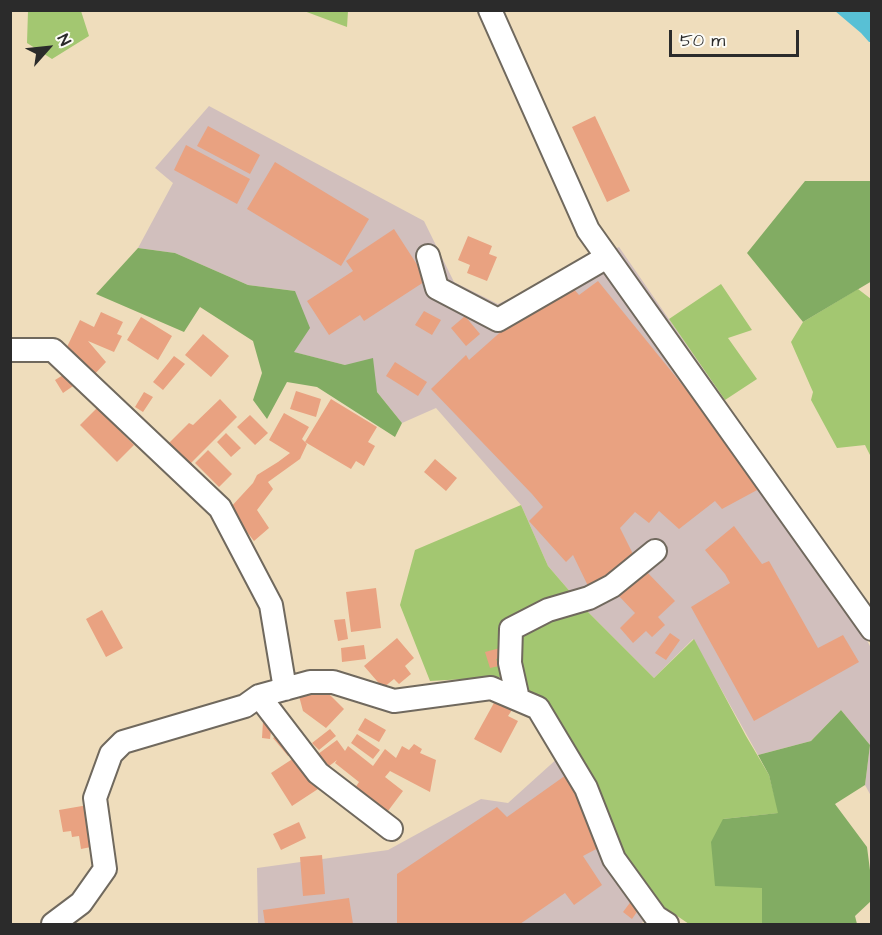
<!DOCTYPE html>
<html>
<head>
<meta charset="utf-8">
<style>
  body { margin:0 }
  #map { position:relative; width:882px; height:935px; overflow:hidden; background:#efddbc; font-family:"Architects Daughter",sans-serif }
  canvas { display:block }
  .frame { position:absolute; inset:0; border:12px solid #2b2b2b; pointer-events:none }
  .north { position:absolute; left:18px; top:18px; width:60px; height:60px; -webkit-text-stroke:4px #fdfcf7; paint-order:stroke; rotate:63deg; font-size:16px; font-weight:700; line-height:24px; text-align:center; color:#2b2b2b }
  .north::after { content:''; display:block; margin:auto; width:21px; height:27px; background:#2b2b2b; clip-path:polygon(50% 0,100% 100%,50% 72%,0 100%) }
  .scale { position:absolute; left:669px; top:30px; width:130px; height:27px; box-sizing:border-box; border:3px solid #2b2b2b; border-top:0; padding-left:8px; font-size:18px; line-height:21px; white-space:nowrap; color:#2b2b2b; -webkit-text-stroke:4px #fdfcf7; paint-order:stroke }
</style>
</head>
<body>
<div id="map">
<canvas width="882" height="935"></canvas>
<div class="frame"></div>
<div class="north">N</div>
<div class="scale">50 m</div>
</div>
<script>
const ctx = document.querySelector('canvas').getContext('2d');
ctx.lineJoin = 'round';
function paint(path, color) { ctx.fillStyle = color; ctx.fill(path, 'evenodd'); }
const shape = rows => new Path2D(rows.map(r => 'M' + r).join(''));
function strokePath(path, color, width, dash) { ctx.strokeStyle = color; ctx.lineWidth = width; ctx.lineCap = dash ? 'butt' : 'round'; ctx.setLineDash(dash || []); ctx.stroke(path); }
paint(shape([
  [209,106,424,221,454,282,498,304,619,247,794,500,871,648,871,796,865,785,870,745,841,710,811,741,758,755,693,639,654,678,585,609,548,566,521,505,436,408,402,423,377,392,345,365,293,352,295,291,248,285,175,253,138,248,173,183,155,168],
  [559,757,650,917,640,924,258,924,257,868,388,850,481,799,508,803]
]), '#d1bfbd');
paint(shape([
  [28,11,81,11,89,36,52,59,27,43],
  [304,11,348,11,347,27],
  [721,284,752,330,728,338,757,379,725,400,669,319],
  [858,289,871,299,871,457,865,445,837,448,811,400,813,392,791,342,803,322],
  [521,505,548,566,585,609,654,678,694,639,746,736,769,775,779,813,723,819,762,887,762,924,689,924,661,905,622,849,592,778,551,706,500,677,430,681,400,605,415,550]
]), '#a3c771');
paint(shape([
  [805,181,871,181,872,281,803,322,747,253],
  [138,248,175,253,248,285,295,291,310,328,294,352,345,365,373,358,377,392,402,423,395,437,317,387,287,382,267,419,253,400,262,373,253,341,200,307,184,332,96,294],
  [841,710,870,745,865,785,835,804,867,847,871,878,871,901,855,916,857,924,762,924,762,888,715,886,711,842,723,819,778,813,769,775,758,755,811,741]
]), '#82ac63');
paint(shape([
  [835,11,871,11,871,42,869,42,861,33]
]), '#58c0d5');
paint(shape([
  [595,116,630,191,607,202,572,127],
  [208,126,260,155,250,174,197,146],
  [186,145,250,179,237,204,174,170],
  [275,162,369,219,341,266,247,209],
  [394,229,427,280,364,321,360,315,329,335,307,301,353,271,346,261],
  [468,236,492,246,489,254,497,257,487,281,467,273,470,265,458,260],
  [567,281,579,295,598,281,706,414,759,489,722,509,715,501,679,529,659,511,649,523,635,512,620,528,633,554,589,588,573,555,566,562,529,521,543,507,532,494,431,389,466,355,469,360,532,304],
  [424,311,441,320,432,335,415,325],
  [101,312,123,322,117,334,122,336,114,352,88,341,106,362,92,377,72,359,74,353,66,349,80,320,94,327],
  [465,316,480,334,466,346,451,328],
  [141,317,172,336,158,360,127,340],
  [203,334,229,356,211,377,185,355],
  [174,356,185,364,163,390,153,382],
  [395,362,427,382,418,396,386,376],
  [68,372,76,384,63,393,55,380],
  [296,391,321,399,316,417,290,409],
  [144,392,153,397,143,412,135,407],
  [220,399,237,417,188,466,167,445,189,423,193,425],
  [331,399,377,427,368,442,375,446,364,466,356,461,351,469,305,442],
  [97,408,134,445,117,462,80,425],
  [284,413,309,427,302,439,307,444,300,459,268,482,273,489,257,510,269,528,254,541,229,509,253,483,257,475,278,462,290,453,269,440],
  [250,415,268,433,255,445,237,427],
  [226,433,241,448,231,457,217,442],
  [208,450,232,474,219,487,195,463],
  [435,459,457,478,446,491,424,472],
  [734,526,762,564,769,561,818,648,843,635,859,662,754,721,691,607,730,583,725,574,705,550],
  [645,570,675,601,658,617,665,625,652,637,646,631,633,643,620,628,635,613,618,595],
  [376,588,381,628,351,632,346,592],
  [102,610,123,648,106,657,86,619],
  [345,619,348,639,338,641,334,620],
  [670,633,680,640,666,660,655,653],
  [397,638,414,658,405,666,411,674,399,684,394,679,383,688,364,666],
  [364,645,366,659,342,662,341,648],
  [500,648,503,657,496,659,499,666,490,668,485,652],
  [317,690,326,691,344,709,326,728,303,711,299,696],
  [495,701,512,710,508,716,518,721,501,753,474,739],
  [365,718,386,730,379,742,358,730],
  [263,721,272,723,270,739,262,738],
  [330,729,336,736,319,750,312,743],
  [280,733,295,751,288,756,273,738],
  [357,734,380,750,373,759,351,743],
  [337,740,345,751,348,746,373,766,385,749,396,758,402,746,409,750,414,744,422,749,420,753,436,760,430,792,390,771,385,777,403,791,385,815,353,791,359,782,335,763,337,760,324,770,314,757],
  [297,756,318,789,292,806,271,773],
  [566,775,586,807,602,846,583,856,602,885,574,905,565,893,520,924,397,924,397,874,497,807,507,817],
  [88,805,96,846,81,849,79,836,72,837,71,831,63,832,59,810],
  [299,822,306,838,281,850,273,834],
  [322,855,325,894,303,896,300,857],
  [349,898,353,924,265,924,263,910],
  [632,900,641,906,632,919,623,912]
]), '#e9a281');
const minor = shape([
  [490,10,588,230,872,629],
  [428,256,437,288,498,320,607,257],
  [10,350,53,350,220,508,271,605,285,689],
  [259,696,318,773,391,829],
  [518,699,510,663,511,629,548,610,589,598,612,586,655,551],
  [53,924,81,903,105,869,95,798,111,754,123,742,245,706,259,696,310,682,333,682,394,701,491,688,538,708,586,788,614,859,656,917,667,924]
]);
strokePath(minor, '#70695e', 26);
strokePath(minor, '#fff', 22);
</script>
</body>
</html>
